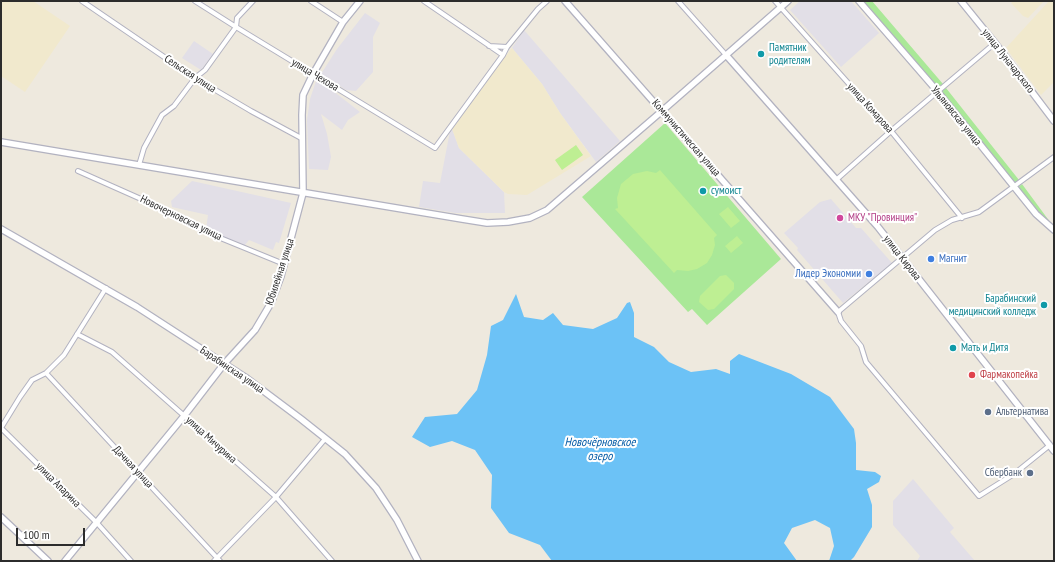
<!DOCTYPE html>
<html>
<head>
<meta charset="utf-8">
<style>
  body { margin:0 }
  #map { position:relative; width:1055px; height:562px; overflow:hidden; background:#eee9de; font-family:"PT Sans Narrow",sans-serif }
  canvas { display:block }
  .frame { position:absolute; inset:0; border:2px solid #2c2c2c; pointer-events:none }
  .scale { position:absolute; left:16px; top:528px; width:69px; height:18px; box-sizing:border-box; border:2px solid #2c2c2c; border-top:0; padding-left:5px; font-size:12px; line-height:14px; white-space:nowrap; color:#2c2c2c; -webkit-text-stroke:3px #fff; paint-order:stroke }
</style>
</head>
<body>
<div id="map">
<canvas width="1055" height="562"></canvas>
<div class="frame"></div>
<div class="scale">100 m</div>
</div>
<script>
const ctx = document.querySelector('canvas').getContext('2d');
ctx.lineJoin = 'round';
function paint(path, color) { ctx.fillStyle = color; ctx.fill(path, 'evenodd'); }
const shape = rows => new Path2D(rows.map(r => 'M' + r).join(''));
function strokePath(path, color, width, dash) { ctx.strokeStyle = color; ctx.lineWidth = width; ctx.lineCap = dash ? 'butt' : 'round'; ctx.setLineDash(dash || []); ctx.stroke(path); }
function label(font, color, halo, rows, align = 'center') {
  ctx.font = font + ' "PT Sans Narrow",sans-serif'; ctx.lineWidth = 4; ctx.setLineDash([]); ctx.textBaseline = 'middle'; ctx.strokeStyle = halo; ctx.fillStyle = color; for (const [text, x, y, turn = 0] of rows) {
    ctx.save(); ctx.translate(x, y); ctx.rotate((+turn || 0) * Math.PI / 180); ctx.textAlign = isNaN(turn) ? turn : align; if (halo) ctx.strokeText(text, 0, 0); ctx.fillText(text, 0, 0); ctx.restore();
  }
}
paint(shape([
  [800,1,851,1,879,33,841,67,790,10],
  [365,13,380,23,373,37,373,72,356,91,346,90,321,74,337,49],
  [524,30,620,141,596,162,560,113,542,84,512,48],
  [194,41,213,54,201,70,182,58],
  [316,81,328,87,360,112,348,120,342,130,321,114,327,134,331,157,328,170,309,169,307,120,310,99],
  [451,126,459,148,504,192,505,213,456,213,419,207,423,181,440,183],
  [192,181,291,203,279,243,276,242,273,250,249,240,244,246,206,229,208,215,172,207,171,201],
  [831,199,856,228,861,228,892,263,843,303,797,250,798,248,784,233,820,202],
  [913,479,954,528,950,532,975,561,917,561,920,556,893,525,893,501]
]), '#e2dfe7');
paint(shape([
  [2,1,33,1,70,26,25,92,1,76,1,3],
  [1013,1,1044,1,1028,18,1023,16,1011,3],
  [1049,1,1054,1,1054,82,1041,95,1006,48],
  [512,48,542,84,560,113,591,156,527,195,508,194,504,192,459,148,451,126]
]), '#f1e9cd');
paint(shape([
  [861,1,872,1,943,84,940,86,937,87],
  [946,88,1019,180,1013,184,940,92],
  [665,123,781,259,707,325,692,309,688,312,582,197],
  [1022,184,1053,226,1037,213,1017,188]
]), '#aae898');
paint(shape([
  [576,145,583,155,562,170,555,160],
  [660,170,717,235,714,238,715,245,712,255,707,263,697,269,688,271,677,270,674,273,615,209,618,208,617,198,621,184,633,174,647,171,656,173],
  [728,207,740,221,731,228,719,214],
  [737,236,743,243,731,253,725,246],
  [726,275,734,283,734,289,714,309,708,310,699,302,700,296,720,276]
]), '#beef93');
paint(shape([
  [516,294,524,317,543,320,553,313,563,325,593,329,617,318,627,303,630,302,634,313,634,337,654,347,669,362,691,372,716,369,730,374,730,361,739,354,791,374,830,397,854,429,856,443,856,470,875,472,881,476,879,482,867,489,872,505,872,527,854,557,850,561,829,561,834,546,830,528,815,520,792,528,784,543,797,561,552,561,540,545,509,533,491,508,492,475,475,450,452,441,430,447,412,437,425,417,457,414,477,390,487,355,491,326,503,320]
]), '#6cc2f6');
const street = shape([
  [82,1,195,78,251,111,303,139],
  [195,1,236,27,435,148,503,55,507,47,538,9,547,1],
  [311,1,343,22],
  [424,1,503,55],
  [678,1,726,55],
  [775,1,891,131,962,218],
  [489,46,507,47],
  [139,165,144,148,162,115,174,106,195,78,205,70,236,27,237,18,253,1],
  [78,171,159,207,213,235,284,264],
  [836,180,891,131,995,43],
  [106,288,64,355,46,373,32,380,20,397,1,428,97,523,131,561],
  [77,334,112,352,276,497,332,561],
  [46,373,220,561],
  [1050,445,1014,474,979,496,866,362,861,346,841,321,838,312,935,230,952,220,979,212,1054,157],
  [214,561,276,497,325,439]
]);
const secondary = shape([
  [565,1,838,312],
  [859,1,938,92,1036,214,1054,230],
  [961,1,995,43,1054,121],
  [726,55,878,227,1054,451],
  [1,142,462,219,487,223,508,222,530,218,547,210,662,111,788,1],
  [1,229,137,307,245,377,301,419,345,454,376,488,397,520,418,561],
  [1,517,48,561],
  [65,561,184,416,224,364,255,330,271,303,281,276,303,193,302,115,303,95,313,74,343,22,360,1]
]);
strokePath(street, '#b2b2c0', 6);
strokePath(secondary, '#b2b2c0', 8);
strokePath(street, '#fff', 4);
strokePath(secondary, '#fff', 5.5);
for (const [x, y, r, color] of [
  [761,54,4,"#0f9aa8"],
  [703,191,4,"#0f9aa8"],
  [840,218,4,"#d1479c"],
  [931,259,4,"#3f7fe0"],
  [869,274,4,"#3f7fe0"],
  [1044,305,4,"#0f9aa8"],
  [953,348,4,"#0f9aa8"],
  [972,375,4,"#e0444e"],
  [988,412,4,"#5c6f8a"],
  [1030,473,4,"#5c6f8a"]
]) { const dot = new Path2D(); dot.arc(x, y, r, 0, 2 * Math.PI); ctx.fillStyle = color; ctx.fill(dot); strokePath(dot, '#fff', 1.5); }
label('11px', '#0d838f', '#fff', [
  ["Памятник",769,48],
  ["родителям",769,61],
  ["сумоист",711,191],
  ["Барабинский",1036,299,"right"],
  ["медицинский колледж",1036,312,"right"],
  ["Мать и Дитя",961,348]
], 'left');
label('11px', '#2c2c2c', '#fff', [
  ["улица Луначарского",1008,61,52],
  ["Сельская улица",190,74,33],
  ["улица Чехова",315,75,31],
  ["улица Комарова",870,108,48],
  ["Ульяновская улица",956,116,51],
  ["Коммунистическая улица",686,138,49],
  ["Новочерновская улица",181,218,26],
  ["улица Кирова",902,258,52],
  ["Юбилейная улица",280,272,-72],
  ["Барабинская улица",232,370,34],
  ["улица Мичурина",211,440,42],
  ["Дачная улица",133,467,47],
  ["улица Апарина",58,485,45]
]);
label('11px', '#b23c85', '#fff', [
  ["МКУ \"Провинция\"",848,218]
], 'left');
label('11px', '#366cbe', '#fff', [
  ["Магнит",939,259],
  ["Лидер Экономии",861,274,"right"]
], 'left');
label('11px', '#be3a42', '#fff', [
  ["Фармакопейка",980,375]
], 'left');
label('11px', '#4e5e75', '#fff', [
  ["Альтернатива",996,412],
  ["Сбербанк",1022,473,"right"]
], 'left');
label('italic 12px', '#065da7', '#fff', [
  ["Новочёрновское",600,443],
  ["озеро",600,457]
]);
</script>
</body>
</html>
